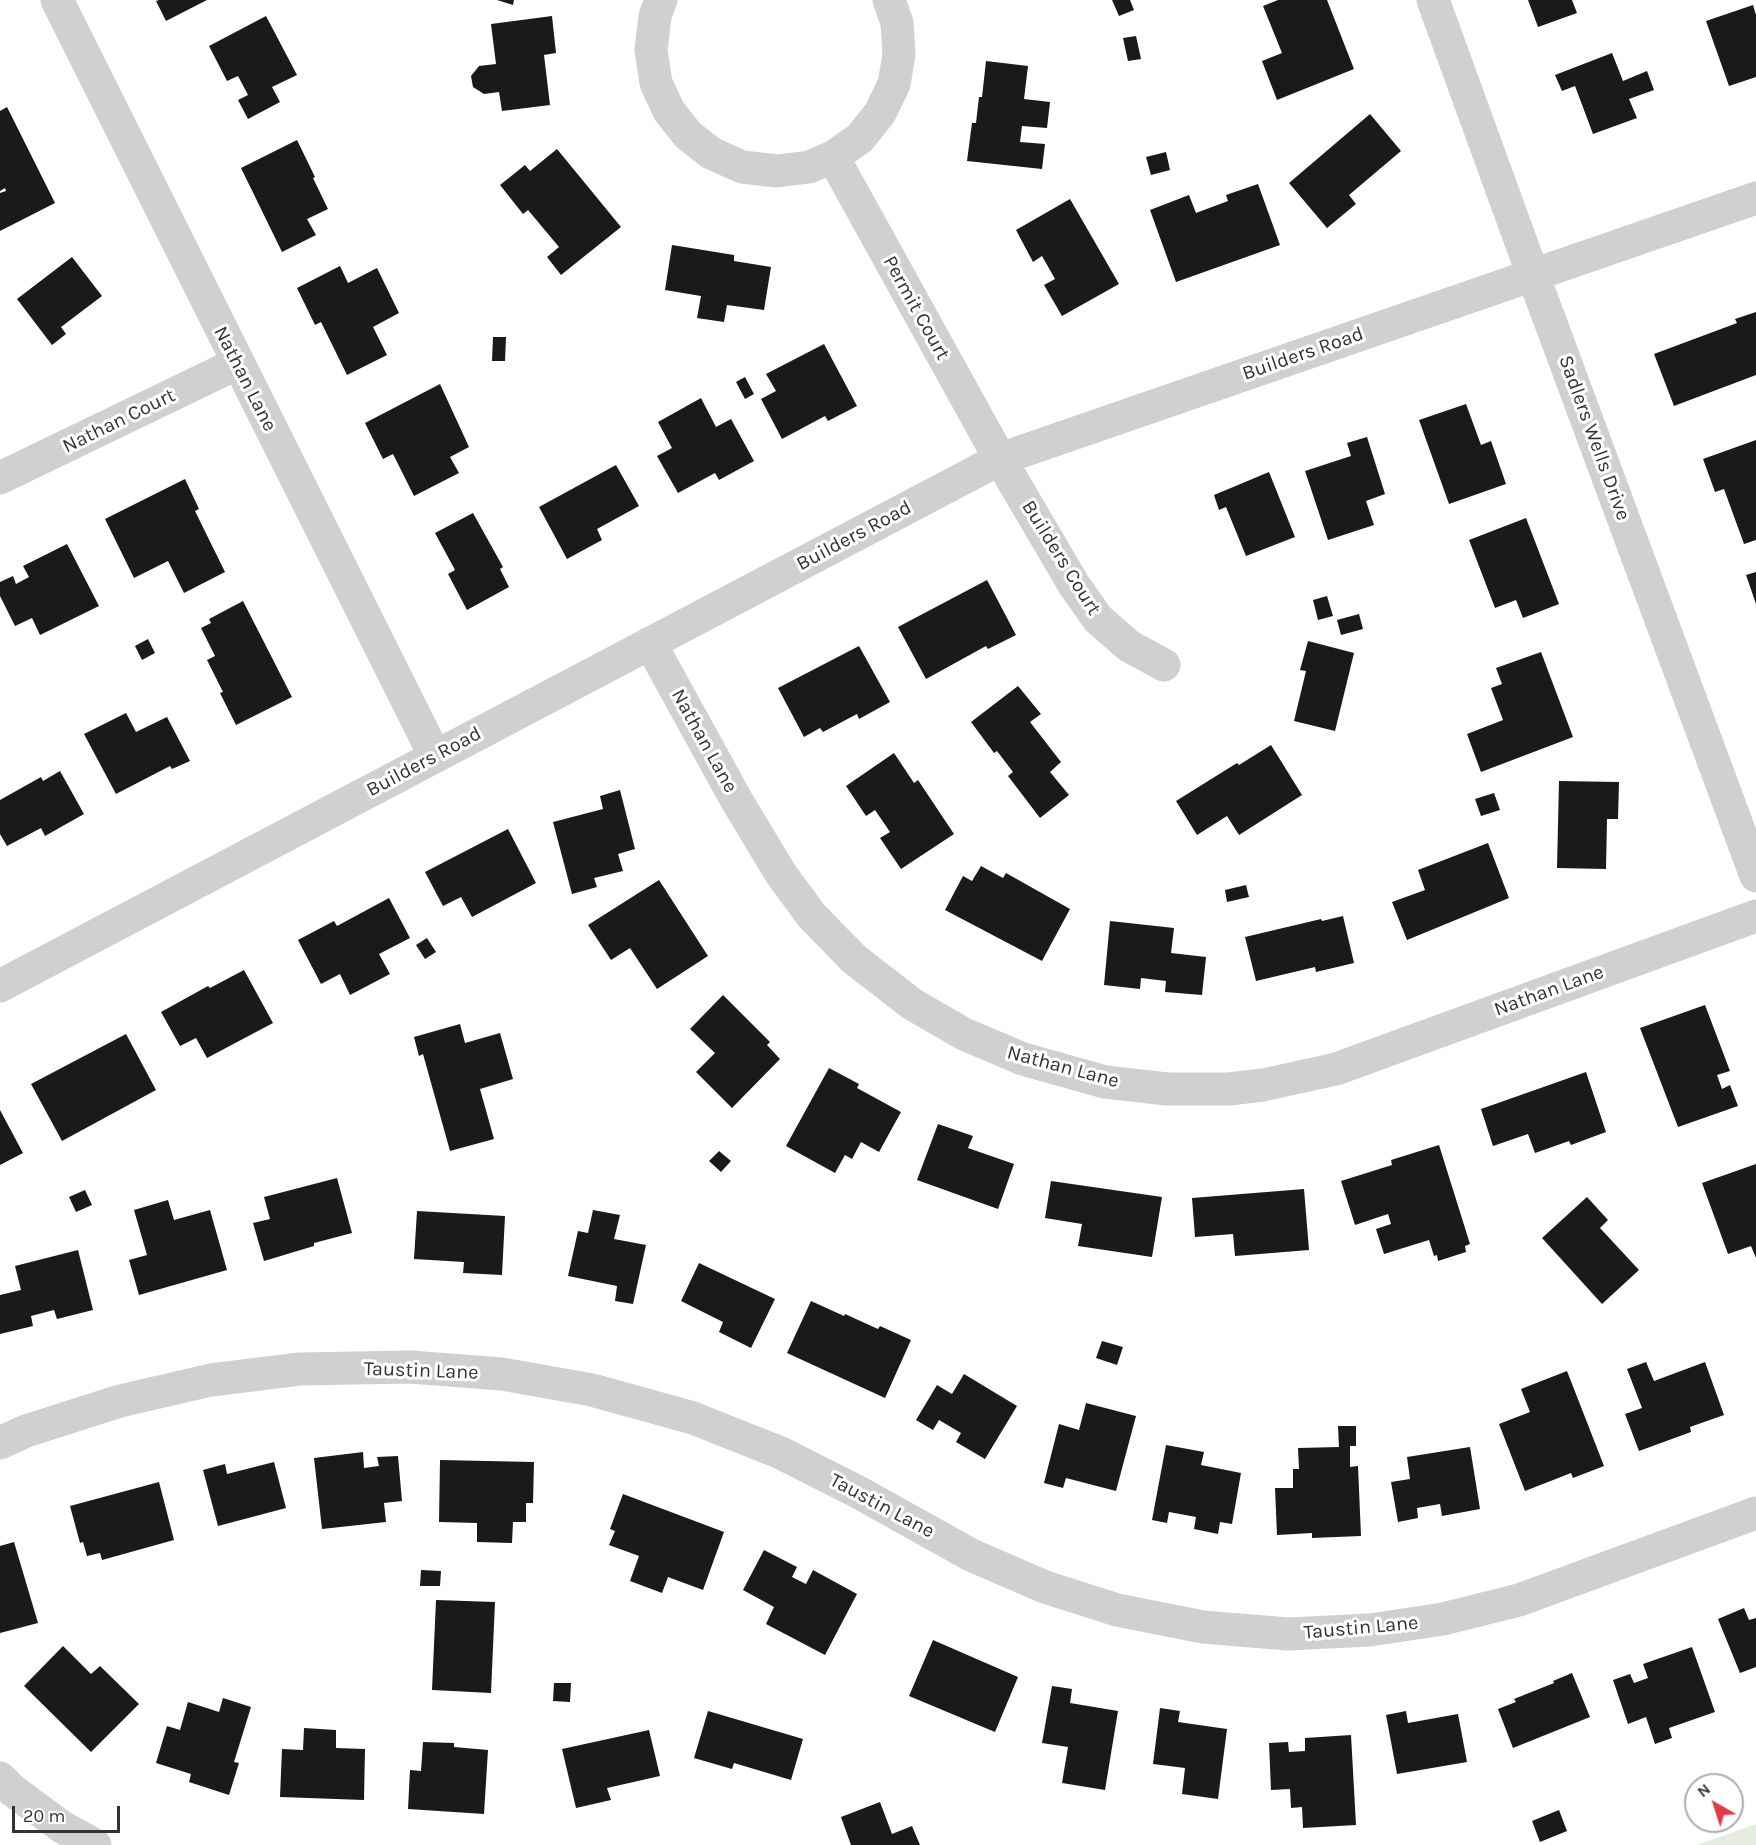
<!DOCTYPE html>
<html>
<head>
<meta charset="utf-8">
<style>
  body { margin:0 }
  #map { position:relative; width:1756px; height:1845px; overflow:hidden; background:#fff; font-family:Karla,sans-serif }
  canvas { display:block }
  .north { position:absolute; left:1684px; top:1773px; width:60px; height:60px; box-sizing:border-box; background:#fff; border:2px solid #adadad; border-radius:50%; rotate:321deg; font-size:16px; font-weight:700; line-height:24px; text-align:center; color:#333 }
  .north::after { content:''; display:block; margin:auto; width:21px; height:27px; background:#e63946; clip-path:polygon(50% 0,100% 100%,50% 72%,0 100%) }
  .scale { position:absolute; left:12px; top:1806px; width:108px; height:27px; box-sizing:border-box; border:3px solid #333; border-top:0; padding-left:8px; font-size:18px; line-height:21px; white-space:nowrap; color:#333; -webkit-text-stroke:4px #fff; paint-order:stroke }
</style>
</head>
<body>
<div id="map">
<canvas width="1756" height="1845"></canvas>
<div class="north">N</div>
<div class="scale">20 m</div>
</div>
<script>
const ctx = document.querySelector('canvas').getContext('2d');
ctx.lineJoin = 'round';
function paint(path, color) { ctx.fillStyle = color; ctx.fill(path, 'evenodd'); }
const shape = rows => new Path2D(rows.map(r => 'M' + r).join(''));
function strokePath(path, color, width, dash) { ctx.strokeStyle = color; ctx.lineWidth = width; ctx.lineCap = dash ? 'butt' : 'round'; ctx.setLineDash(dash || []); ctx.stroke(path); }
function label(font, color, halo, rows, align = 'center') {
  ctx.font = font + ' Karla,sans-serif'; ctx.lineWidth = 6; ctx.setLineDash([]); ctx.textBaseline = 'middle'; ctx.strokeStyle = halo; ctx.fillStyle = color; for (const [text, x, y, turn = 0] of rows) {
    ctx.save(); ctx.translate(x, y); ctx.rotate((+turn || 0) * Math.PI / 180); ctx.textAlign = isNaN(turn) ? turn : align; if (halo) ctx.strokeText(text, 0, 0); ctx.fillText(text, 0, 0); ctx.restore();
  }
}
paint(shape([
  [1756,1824,1756,1845,1697,1845]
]), '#e6ecdf');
paint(shape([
  [159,0,207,0,166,21,156,1],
  [497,0,514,0,513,5],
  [1112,0,1130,0,1134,10,1119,16],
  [1278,0,1327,0,1354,69,1277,100,1262,61,1282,53,1263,6],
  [1528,0,1572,0,1577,13,1538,27],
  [1753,5,1756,15,1756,77,1729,86,1706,21],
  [266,16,297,75,272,87,280,102,248,119,238,100,248,95,238,76,227,81,209,46],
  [552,16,556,53,544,55,550,105,502,111,499,92,484,94,473,87,471,76,479,66,496,64,491,24],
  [1136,36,1141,59,1128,61,1123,38],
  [1612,53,1623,81,1647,71,1654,90,1629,99,1637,118,1593,134,1575,86,1562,91,1555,75],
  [986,61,1028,66,1024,99,1050,102,1047,128,1022,126,1020,142,1045,144,1042,169,967,161,972,123,976,123,979,97,982,97],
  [7,107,55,203,0,231,0,193,6,191,5,188,0,191,0,111],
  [1370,114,1401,151,1349,195,1356,204,1327,228,1289,183],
  [297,140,315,177,313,178,328,209,307,219,316,235,282,252,241,168],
  [557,149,621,227,561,275,547,257,559,247,528,210,523,214,500,185,525,165,530,171],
  [1166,152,1170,170,1151,175,1146,157],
  [1258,184,1280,245,1176,282,1150,210,1189,195,1196,213,1228,201,1226,195],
  [1070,199,1119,284,1062,316,1044,285,1055,279,1042,256,1033,262,1016,230],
  [672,245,734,255,734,261,771,267,764,310,727,305,724,322,697,318,701,296,665,290],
  [72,257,102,296,61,327,66,334,52,345,17,299],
  [340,266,348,283,377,268,399,313,373,327,387,355,347,375,321,322,315,325,297,288],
  [1756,312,1756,375,1674,406,1654,354,1737,323,1735,319],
  [493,337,506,337,505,361,492,361],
  [824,344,857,406,828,421,825,416,782,439,761,399,776,391,766,374],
  [745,377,754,394,745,399,736,382],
  [440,384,469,447,450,457,459,473,414,496,393,454,383,459,365,423],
  [701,398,716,427,731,419,754,461,719,480,715,473,678,493,657,456,672,448,658,422],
  [1466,404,1481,445,1491,441,1506,484,1449,504,1419,420],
  [1367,437,1385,494,1366,501,1374,525,1328,540,1305,471,1351,456,1347,443],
  [1756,440,1756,540,1744,544,1724,489,1715,492,1703,459],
  [616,465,639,506,597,529,602,540,567,559,539,507],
  [1269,472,1295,537,1246,556,1226,507,1219,510,1214,495],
  [185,479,199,509,195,511,225,572,184,593,168,561,134,578,105,519],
  [473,513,503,567,500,569,509,587,467,610,448,574,455,570,435,533],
  [1526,518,1559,604,1523,618,1516,600,1495,608,1469,540],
  [67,544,99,606,40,635,32,618,15,626,0,596,0,582,13,576,16,584,29,577,23,566],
  [1756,572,1756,604,1746,575],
  [987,580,1016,635,988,649,986,646,926,679,898,627],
  [1327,596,1333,616,1318,620,1313,600],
  [243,601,292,697,236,725,220,693,223,692,207,660,215,656,201,628,211,623,209,619],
  [1359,614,1363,629,1341,635,1337,620],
  [148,639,155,653,142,660,135,646],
  [1308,641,1354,653,1335,731,1294,721,1306,671,1300,670],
  [859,646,890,702,859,719,857,714,823,732,820,728,804,737,778,688],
  [1541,652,1573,737,1481,772,1467,734,1503,720,1491,688,1502,684,1496,668],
  [1018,686,1041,714,1030,722,1061,762,1050,772,1069,795,1040,818,1008,776,1013,772,997,751,994,753,971,722],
  [126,713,136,732,167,717,190,761,172,769,170,766,116,794,84,734],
  [1271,745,1302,795,1239,835,1227,816,1197,835,1176,801,1237,763,1239,765],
  [894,753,914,783,918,780,954,834,901,869,880,838,890,832,875,810,866,816,846,786],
  [60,771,84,814,45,836,41,828,7,846,0,834,0,800,41,777,43,781],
  [1559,781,1619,782,1618,819,1607,819,1606,869,1557,868],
  [620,790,635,849,618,854,623,871,594,878,597,887,572,894,553,822,603,809,600,796],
  [1494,793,1500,810,1481,816,1475,799],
  [508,829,536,883,472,917,461,897,443,906,425,872],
  [1488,843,1509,898,1407,940,1392,902,1425,890,1418,870],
  [981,866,1003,878,1006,873,1070,909,1042,961,945,910,963,876,972,881],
  [659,880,708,956,657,989,630,948,611,960,588,925],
  [1246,885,1249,897,1227,902,1225,890],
  [389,898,410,938,379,954,390,974,350,995,340,974,321,984,298,940,334,921,337,926],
  [1343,916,1354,963,1316,972,1315,967,1256,981,1245,937,1321,919,1322,921],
  [1110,921,1174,928,1171,953,1206,957,1202,995,1165,992,1166,981,1141,978,1140,989,1104,985],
  [427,938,436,952,425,959,416,945],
  [244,970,273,1023,207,1058,196,1038,180,1046,161,1012,208,986,210,988],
  [723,995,770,1042,767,1045,780,1059,732,1108,696,1072,715,1053,690,1029],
  [1705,1005,1730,1071,1717,1075,1722,1089,1730,1085,1738,1106,1678,1127,1640,1028],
  [460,1024,465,1043,500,1033,513,1079,480,1089,494,1139,450,1151,423,1054,419,1056,414,1037],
  [126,1034,156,1090,62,1141,31,1084],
  [829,1068,859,1084,857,1088,901,1112,879,1152,861,1142,852,1159,845,1155,835,1173,786,1146],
  [1586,1072,1606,1132,1571,1145,1569,1141,1535,1153,1528,1134,1493,1146,1481,1109],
  [0,1110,23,1153,0,1165],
  [938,1124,973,1136,968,1148,1014,1164,998,1209,917,1180],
  [1439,1145,1470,1244,1465,1246,1466,1252,1438,1261,1437,1255,1434,1256,1429,1240,1384,1254,1376,1229,1391,1224,1388,1214,1355,1225,1341,1181,1392,1165,1391,1160],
  [719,1151,731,1161,721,1172,709,1161],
  [1756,1164,1756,1258,1751,1246,1728,1254,1702,1183],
  [337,1178,352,1233,314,1243,314,1246,264,1261,253,1223,270,1219,264,1197],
  [1051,1181,1162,1197,1152,1257,1078,1246,1082,1224,1045,1218],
  [1304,1189,1309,1250,1235,1256,1233,1234,1195,1237,1192,1198],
  [85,1190,92,1205,76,1212,69,1197],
  [1587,1197,1608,1220,1600,1228,1639,1270,1602,1304,1542,1238],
  [168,1200,174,1220,210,1210,227,1270,139,1295,129,1260,147,1255,134,1210],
  [593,1210,620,1215,614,1239,646,1245,633,1304,615,1301,617,1286,568,1276,578,1231,588,1233],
  [417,1211,505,1216,502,1275,463,1273,464,1262,414,1259],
  [78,1250,93,1310,57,1319,54,1310,31,1316,33,1326,0,1334,0,1295,21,1290,15,1266],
  [699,1263,775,1299,751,1348,719,1332,723,1322,681,1301],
  [811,1301,844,1316,845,1314,878,1329,880,1326,911,1340,885,1398,787,1353],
  [1102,1341,1123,1347,1117,1365,1096,1358],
  [1646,1362,1654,1381,1705,1362,1724,1415,1690,1427,1691,1432,1639,1451,1625,1414,1642,1408,1627,1369],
  [1567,1371,1604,1466,1573,1478,1571,1473,1525,1491,1499,1424,1530,1412,1521,1389],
  [964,1374,1017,1406,985,1459,956,1442,961,1433,939,1420,933,1430,916,1420,937,1385,952,1394],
  [1086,1403,1136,1416,1116,1491,1066,1478,1063,1488,1044,1483,1059,1424,1079,1430],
  [1338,1426,1356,1426,1356,1446,1350,1446,1350,1467,1358,1466,1361,1536,1312,1538,1312,1533,1277,1535,1275,1488,1293,1488,1293,1469,1299,1469,1298,1448,1339,1447],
  [1166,1445,1204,1452,1201,1465,1241,1473,1232,1524,1220,1522,1218,1534,1194,1529,1196,1517,1169,1512,1167,1523,1152,1520],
  [1470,1447,1480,1509,1442,1516,1440,1504,1417,1508,1418,1518,1398,1522,1391,1482,1410,1479,1407,1457],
  [363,1452,364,1468,379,1466,377,1457,398,1456,402,1501,384,1503,386,1522,322,1529,314,1458],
  [440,1460,534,1462,533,1503,526,1503,526,1522,513,1522,512,1543,477,1542,477,1523,439,1522],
  [274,1462,286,1508,218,1526,203,1470,225,1464,227,1474],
  [159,1482,174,1540,102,1560,100,1553,87,1556,83,1542,80,1543,70,1506],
  [623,1494,724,1532,703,1590,668,1577,662,1593,630,1581,639,1556,609,1545,615,1531,610,1529],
  [14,1542,38,1623,0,1633,0,1546],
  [764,1550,797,1567,792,1577,806,1584,813,1570,857,1594,825,1655,766,1624,774,1607,743,1590],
  [421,1570,441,1571,440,1586,420,1586],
  [436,1600,495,1602,491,1693,432,1690],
  [1744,1608,1749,1620,1756,1618,1756,1667,1740,1673,1718,1619],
  [933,1640,1018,1677,995,1732,909,1696],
  [63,1646,91,1674,100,1666,139,1704,91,1752,24,1686],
  [1692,1647,1715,1712,1669,1728,1672,1738,1655,1744,1646,1717,1628,1724,1613,1680,1630,1674,1634,1683,1648,1678,1643,1664],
  [1572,1673,1590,1717,1513,1748,1498,1709,1516,1702,1514,1699,1554,1683,1553,1681],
  [554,1683,571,1683,570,1702,553,1701],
  [1052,1686,1072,1689,1070,1703,1118,1711,1105,1790,1062,1783,1068,1747,1042,1743],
  [223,1698,251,1707,234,1762,239,1763,229,1795,189,1782,191,1774,156,1763,167,1726,180,1730,188,1702,219,1712],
  [1160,1708,1180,1711,1178,1722,1227,1729,1218,1799,1182,1794,1185,1768,1153,1764],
  [708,1711,803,1739,791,1780,734,1763,732,1769,694,1758],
  [1406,1711,1408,1723,1458,1714,1467,1762,1397,1774,1386,1715],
  [304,1728,336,1730,336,1748,365,1749,364,1800,280,1797,282,1749,303,1750],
  [649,1730,660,1776,607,1788,611,1800,576,1808,562,1749],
  [1351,1735,1356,1825,1303,1828,1302,1807,1291,1808,1290,1789,1271,1790,1269,1743,1288,1742,1289,1752,1305,1751,1305,1738],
  [423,1742,454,1743,454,1747,488,1750,484,1814,408,1809,410,1770,421,1771],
  [880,1802,892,1834,912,1826,920,1845,851,1845,841,1817],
  [1559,1810,1567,1831,1540,1842,1532,1821]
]), '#1a1a1a');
strokePath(shape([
  [57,0,435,756],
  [661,0,655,16,651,50,656,83,669,111,688,135,711,153,742,167,777,171,809,167,833,157,860,138,880,113,894,84,899,55,897,23,889,0],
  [833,157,1000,459,1074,585,1098,619,1129,646,1164,665],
  [1533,275,1756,876],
  [0,478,238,363],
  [650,643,737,801,781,874,812,916,854,959,912,1004,964,1034,1023,1059,1105,1082,1167,1089,1229,1089,1263,1085,1336,1069,1756,916],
  [0,1443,26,1431,120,1401,211,1380,300,1369,410,1367,502,1374,592,1390,693,1418,781,1453,858,1492,971,1555,1045,1587,1117,1610,1203,1627,1288,1634,1370,1630,1443,1619,1519,1600,1756,1513],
  [0,1778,12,1790,62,1827,95,1845]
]), '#d0d0d0', 33);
strokePath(shape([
  [1433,0,1533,275],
  [0,986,1000,459,1756,198]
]), '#d0d0d0', 33);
label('20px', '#333', '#fff', [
  ["Permit Court",916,308,61],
  ["Builders Road",1303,354,-19],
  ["Nathan Lane",245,379,63],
  ["Nathan Court",119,421,-26],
  ["Sadlers Wells Drive",1594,438,70],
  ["Builders Road",854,536,-28],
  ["Builders Court",1061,558,58],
  ["Nathan Lane",704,741,61],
  ["Builders Road",424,762,-28],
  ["Nathan Lane",1549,991,-20],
  ["Nathan Lane",1063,1067,15],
  ["Taustin Lane",421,1371,2],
  ["Taustin Lane",882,1506,28],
  ["Taustin Lane",1361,1628,-5]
]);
</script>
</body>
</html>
